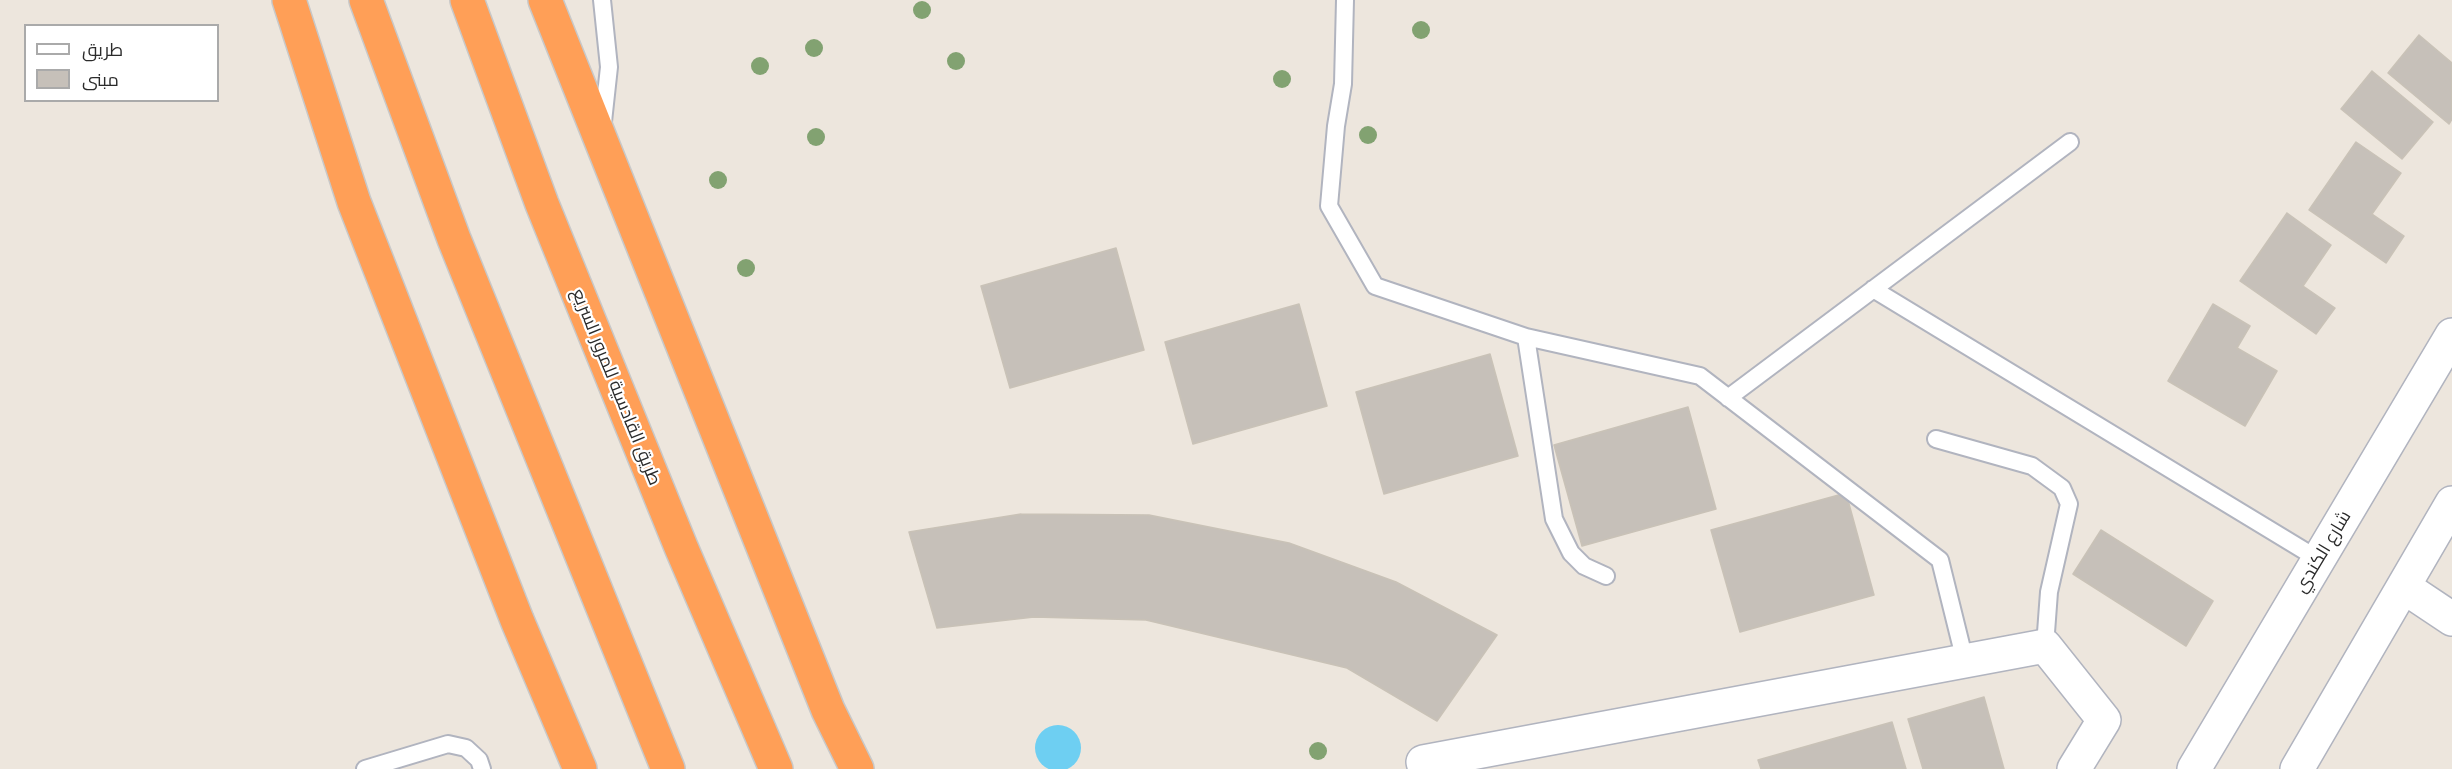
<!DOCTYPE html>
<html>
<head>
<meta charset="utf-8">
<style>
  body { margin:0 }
  #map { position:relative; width:2452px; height:769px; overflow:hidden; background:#ede6dd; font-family:"IBM Plex Sans",Cairo,sans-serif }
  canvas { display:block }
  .legend { position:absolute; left:24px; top:24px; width:195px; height:78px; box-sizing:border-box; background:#fff; border:2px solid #aaa; margin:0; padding:8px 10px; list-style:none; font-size:18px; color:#2b2b2b }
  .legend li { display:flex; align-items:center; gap:12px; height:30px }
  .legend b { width:30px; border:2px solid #aaa }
</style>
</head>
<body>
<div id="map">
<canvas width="2452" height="769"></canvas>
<ul class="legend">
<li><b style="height:8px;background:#fff"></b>طريق</li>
<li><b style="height:16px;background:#c6c0b9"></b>مبنى</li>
</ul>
</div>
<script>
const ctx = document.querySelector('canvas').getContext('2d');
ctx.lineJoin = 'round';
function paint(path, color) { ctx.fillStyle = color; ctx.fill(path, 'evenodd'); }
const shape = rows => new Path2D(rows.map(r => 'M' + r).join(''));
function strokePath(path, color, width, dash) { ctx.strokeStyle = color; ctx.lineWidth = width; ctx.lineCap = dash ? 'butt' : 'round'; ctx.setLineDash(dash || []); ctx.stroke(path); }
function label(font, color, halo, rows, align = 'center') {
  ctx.font = font + ' "IBM Plex Sans",Cairo,sans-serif'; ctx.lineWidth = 4.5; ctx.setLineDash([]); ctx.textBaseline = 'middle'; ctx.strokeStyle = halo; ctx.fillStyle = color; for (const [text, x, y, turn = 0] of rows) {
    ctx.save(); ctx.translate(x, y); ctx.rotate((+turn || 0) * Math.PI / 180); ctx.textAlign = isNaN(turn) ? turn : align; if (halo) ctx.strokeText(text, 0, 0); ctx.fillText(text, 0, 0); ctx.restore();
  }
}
paint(shape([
  '1035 748a23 23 0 1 1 46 0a23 23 0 1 1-46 0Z'
]), '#6ecff2');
const building = shape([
  [2419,35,2452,63,2452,119,2449,124,2388,73,2419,35],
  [2372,71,2433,122,2402,159,2341,109,2372,71],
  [2356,142,2401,173,2372,214,2404,236,2386,263,2309,210,2356,142],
  [2287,213,2331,245,2303,286,2335,308,2316,334,2240,281,2287,213],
  [1116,248,1144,350,1010,388,981,286,1116,248],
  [1299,304,1327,406,1193,444,1165,342,1299,304],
  [2213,304,2250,326,2237,348,2277,371,2245,426,2168,381,2213,304],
  [1490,354,1518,456,1384,494,1356,392,1490,354],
  [1688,407,1716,509,1582,546,1554,445,1688,407],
  [1846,493,1874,595,1740,632,1711,530,1846,493],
  [1021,514,1149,515,1289,543,1396,582,1497,635,1437,721,1347,668,1146,620,1034,617,937,628,909,532,1021,514],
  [2101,530,2213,601,2186,646,2073,574,2101,530],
  [1984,697,2004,769,1923,769,1908,719,1984,697],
  [1892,722,1906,769,1761,769,1758,760,1892,722]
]);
paint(building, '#c6c0b9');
strokePath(building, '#c9c2b7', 1.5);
const service = shape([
  [1345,0,1343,84,1336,126,1329,206,1375,286,1526,337,1700,376,1940,560,1965,661],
  [602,131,609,67,602,0],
  [1873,289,2318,559],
  [1526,337,1554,519,1571,553,1584,566,1606,576],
  [1728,398,2070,142],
  [1936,439,2032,466,2062,488,2069,504,2049,592,2045,646],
  [365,769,448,744,466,748,479,760,482,769]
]);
const minor = shape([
  [2404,587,2452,619],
  [1425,769,1423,762,2045,646,2104,720,2074,769]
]);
const tertiary = shape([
  [2194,769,2452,335],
  [2297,769,2452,503]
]);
const motorway = shape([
  [289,0,354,202,517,620,580,769],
  [366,0,454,239,668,769],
  [467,0,542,204,681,547,776,769],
  [545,0,828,710,857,769]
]);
strokePath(service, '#b1b4bf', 20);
strokePath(minor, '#b1b4bf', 36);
strokePath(tertiary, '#b1b4bf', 36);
strokePath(motorway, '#c8c8c8', 36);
strokePath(service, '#fff', 16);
strokePath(minor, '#fff', 33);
strokePath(tertiary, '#fff', 33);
strokePath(motorway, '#ff9f57', 33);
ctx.fillStyle = '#82a271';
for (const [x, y] of [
  [922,10],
  [1421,30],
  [814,48],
  [956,61],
  [760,66],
  [1282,79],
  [1368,135],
  [816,137],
  [718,180],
  [746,268],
  [1318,751]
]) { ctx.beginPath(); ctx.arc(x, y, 9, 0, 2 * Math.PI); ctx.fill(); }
label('18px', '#2b2b2b', '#fff', [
  ["طريق القادسية للمرور السريع",616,387,68],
  ["شارع الكندي",2323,552,-59]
]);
</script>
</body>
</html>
